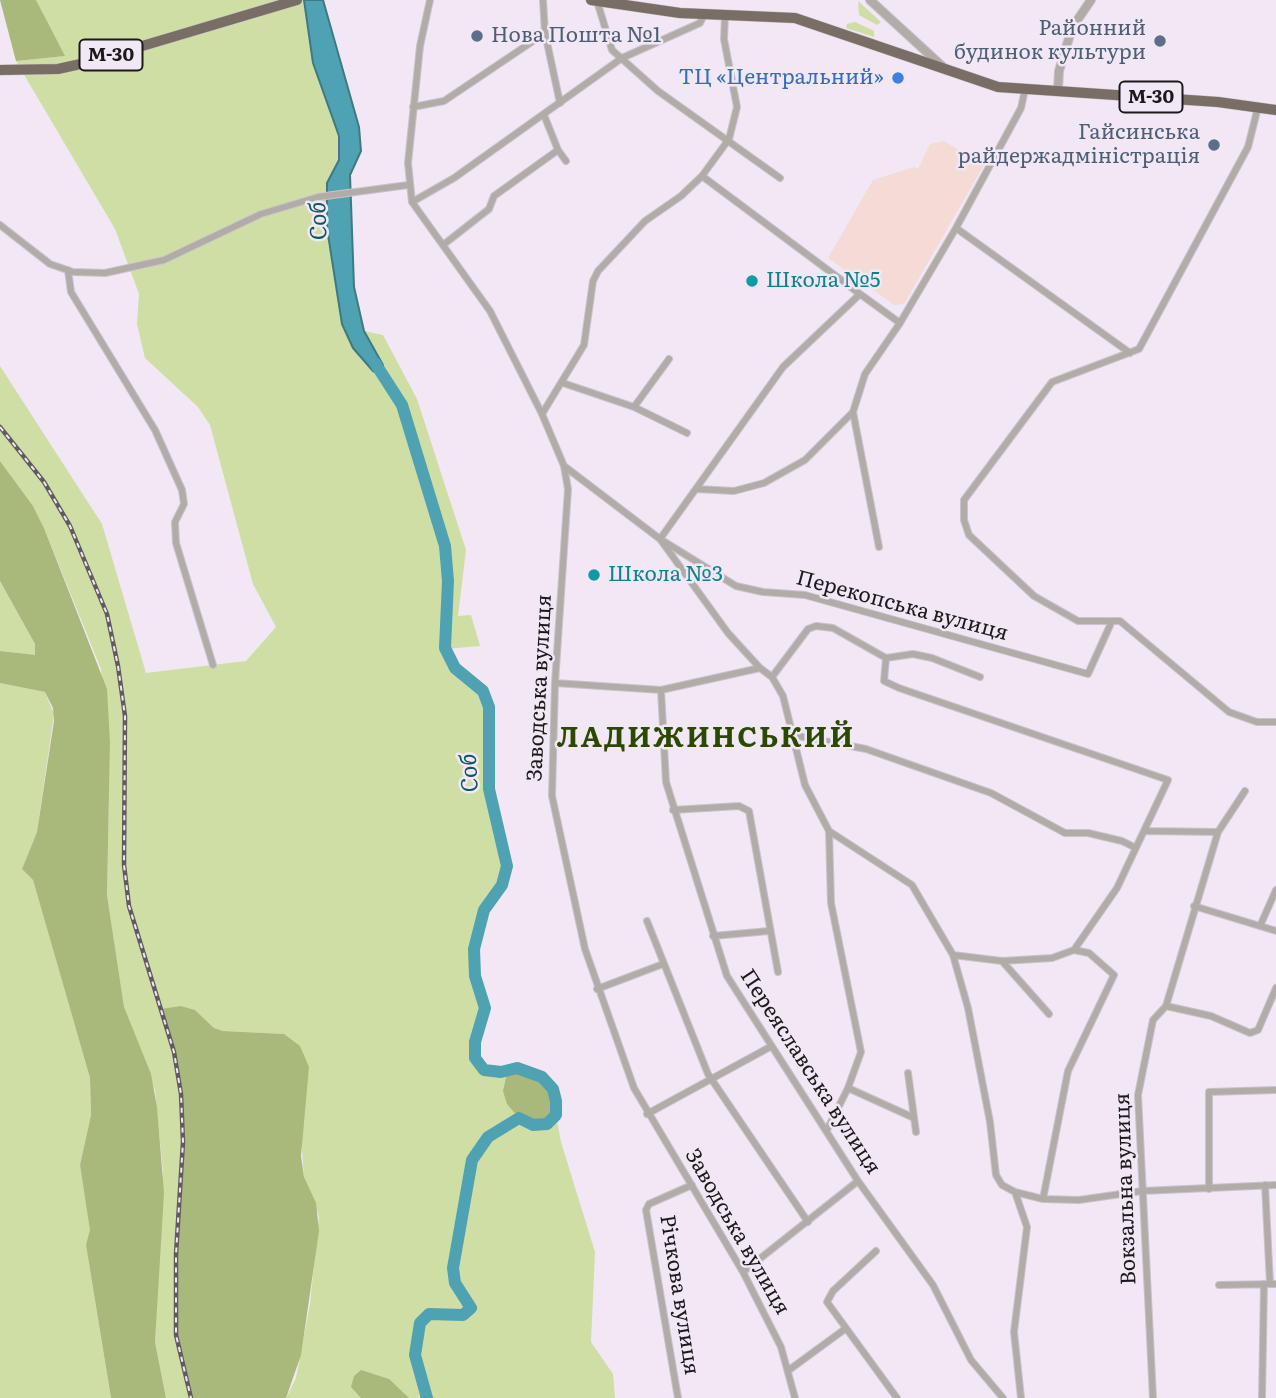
<!DOCTYPE html>
<html>
<head>
<meta charset="utf-8">
<style>
  body { margin:0 }
  canvas { display:block; background:#f2e7f4 }
</style>
</head>
<body>
<canvas width="1276" height="1398"></canvas>
<script>
const ctx = document.querySelector('canvas').getContext('2d');
ctx.lineJoin = 'round';
function paint(path, color) { ctx.fillStyle = color; ctx.fill(path, 'evenodd'); }
const shape = rows => new Path2D(rows.map(r => 'M' + r).join(''));
function strokePath(path, color, width, dash) { ctx.strokeStyle = color; ctx.lineWidth = width; ctx.lineCap = dash ? 'butt' : 'round'; ctx.setLineDash(dash || []); ctx.stroke(path); }
function label(font, color, halo, rows, align = 'center') {
  ctx.font = font + ' Literata,serif'; ctx.lineWidth = 5; ctx.setLineDash([]); ctx.textBaseline = 'middle'; ctx.strokeStyle = halo; ctx.fillStyle = color; for (const [text, x, y, turn = 0] of rows) {
    ctx.save(); ctx.translate(x, y); ctx.rotate((+turn || 0) * Math.PI / 180); ctx.textAlign = isNaN(turn) ? turn : align; if (halo) ctx.strokeText(text, 0, 0); ctx.fillText(text, 0, 0); ctx.restore();
  }
}
paint(shape([
  [944,141,984,165,904,304,894,305,828,258,873,180,914,167,918,169,930,144]
]), '#f5dbd5');
paint(shape([
  [36,0,304,0,313,63,339,136,339,160,327,184,327,228,342,324,353,348,373,371,383,376,383,365,364,331,383,335,417,399,466,550,458,616,471,615,480,646,445,649,455,668,480,688,488,701,489,789,507,866,502,885,484,910,474,949,475,976,485,1008,474,1052,484,1070,508,1069,505,1075,553,1120,556,1115,561,1142,595,1252,591,1342,613,1374,615,1398,286,1398,296,1378,310,1304,319,1216,304,1177,301,1135,284,1034,223,1031,214,1028,195,1010,181,1006,161,1009,174,1052,181,1094,183,1142,176,1254,176,1335,191,1398,166,1398,155,1342,163,1171,155,1090,124,1008,107,895,110,743,101,669,44,528,33,506,0,461,0,366,102,524,146,673,246,661,276,627,253,584,210,425,198,407,145,358,137,324,139,294,115,229,16,61,64,56],
  [858,1,881,22,877,25,859,15],
  [855,22,874,31,874,37,846,28,847,24],
  [0,581,35,644,35,656,0,651],
  [0,683,45,692,54,714,37,832,22,869,33,880,90,1078,91,1115,80,1165,91,1230,86,1245,111,1398,0,1398]
]), '#cfdea5');
paint(shape([
  [0,0,36,0,65,56,16,61],
  [0,461,33,506,44,528,107,689,110,743,107,895,124,1007,151,1074,157,1107,164,1193,155,1342,166,1398,111,1398,86,1245,90,1230,80,1165,91,1115,90,1078,33,880,22,869,37,832,54,721,53,708,45,692,0,683,0,651,35,655,35,644,0,581],
  [181,1006,195,1010,214,1028,223,1031,284,1034,300,1046,309,1067,301,1156,304,1177,316,1203,319,1231,301,1355,286,1398,191,1398,183,1373,175,1312,183,1114,174,1052,160,1009],
  [508,1069,526,1070,548,1082,556,1101,556,1115,547,1124,533,1125,519,1118,507,1104,503,1091],
  [361,1370,389,1379,409,1398,361,1398,351,1387,354,1376]
]), '#a9b87b');
const water = shape([
  [304,0,323,0,359,127,361,151,350,175,354,287,364,331,383,365,383,376,373,371,353,348,342,324,327,228,327,183,339,160,339,136,313,63,304,0]
]);
paint(water, '#4ea2b1');
strokePath(water, '#3f7984', 2);
strokePath(shape([
  [375,363,402,405,445,546,448,581,445,648,455,668,483,691,489,707,489,789,507,866,502,885,484,910,474,949,475,976,485,1008,475,1042,475,1058,484,1070,501,1072,517,1068,542,1077,553,1089,556,1101,556,1115,547,1124,533,1125,519,1118,488,1137,472,1160,453,1268,455,1283,471,1308,463,1315,429,1314,420,1323,415,1355,427,1398]
]), '#4ea2b1', 12);
const minor = shape([
  [430,0,420,46,408,163,412,202,490,311,542,414,564,466,568,489,555,683,552,796,585,949,634,1088,743,1272,781,1347,795,1398],
  [543,0,545,33,560,103],
  [597,1,612,50,658,91,780,178],
  [1025,90,1021,108,956,228,900,323,860,294,783,367,660,539,736,586,763,592,805,595,1088,674,1112,621],
  [413,107,444,101,545,33],
  [1258,107,1248,147,1139,349,1052,382,964,500,964,520,969,535,1034,596,1078,621,1120,621,1229,712,1257,722,1276,722],
  [544,115,558,150,566,161],
  [702,176,860,294],
  [412,202,454,178,622,58,700,23,704,15],
  [0,225,50,264,73,272,105,273,164,260,261,214,318,197,408,185],
  [956,228,1130,353],
  [443,245,489,209,494,196,558,150],
  [68,270,71,292,155,430,182,490,184,504,175,522,176,543,213,665],
  [563,383,634,407,687,433],
  [634,407,669,359],
  [853,412,879,547],
  [542,414,584,345,593,281,598,271,645,221,681,196,702,176,729,139,737,107,724,39,725,16],
  [564,466,660,539,728,633,760,668,772,677,783,696,805,785,829,831,912,885,953,955,968,1008,990,1122,996,1175,1002,1185,1015,1192,1027,1227,1014,1332,1021,1398],
  [697,489,734,491,764,483,805,460,853,412,865,374,900,323],
  [886,658,884,681,899,688,1168,780,1117,888,1074,950,1052,958,1002,961,953,955],
  [772,677,808,629,816,626,833,628,886,658,913,654,932,658,980,677],
  [555,683,661,690,760,668],
  [661,690,666,782,727,976,858,1181,933,1285,971,1360,1003,1398],
  [793,735,866,749,991,793,1065,833,1088,833,1122,841,1134,847],
  [673,810,739,806,749,811,778,972],
  [1146,831,1218,832],
  [1194,906,1276,931],
  [647,921,708,1074,808,1222],
  [1260,926,1276,890],
  [713,936,769,931],
  [1002,961,1049,1014],
  [597,989,663,964],
  [1166,1006,1211,1016,1250,1033,1258,1030,1276,988],
  [908,1073,916,1132],
  [848,1088,912,1117],
  [647,1114,770,1047],
  [827,1130,848,1088,861,1052,831,903,829,831],
  [1265,1185,1270,1284],
  [1209,1189,1209,1092,1276,1090],
  [1015,1192,1043,1199,1079,1200,1142,1191,1276,1185],
  [1043,1199,1068,1071,1114,975,1089,953,1074,950],
  [876,1251,833,1291,827,1302,897,1398],
  [743,1272,858,1181],
  [1219,1285,1276,1284],
  [789,1370,845,1329],
  [678,1398,646,1210,649,1204,692,1185],
  [1153,1398,1138,1095,1153,1020,1166,1006,1218,832,1245,791],
  [1262,1398,1264,1284]
]);
const tertiary = shape([
  [870,0,943,67],
  [1058,90,1059,71,1072,28,1091,0]
]);
const trunk = shape([
  [591,0,680,13,795,18,998,87,1218,102,1276,110],
  [0,70,58,69,85,63,297,0]
]);
strokePath(minor, '#cbc2cd', 8);
strokePath(tertiary, '#cbc2cd', 10);
strokePath(trunk, '#cbc2cd', 11);
strokePath(minor, '#b2aca8', 6);
strokePath(tertiary, '#b2aca8', 8);
strokePath(trunk, '#786e65', 10);
const rail = shape([
  [0,427,44,482,70,526,107,614,118,666,125,716,124,865,129,906,174,1052,181,1094,183,1142,176,1254,176,1335,191,1398]
]);
strokePath(rail, '#615a61', 4.5);
strokePath(rail, '#f2e7f4', 2, [5]);
for (const [x, y, r, color] of [
  [477,36,7,"#5c6f8a"],
  [1160,41,7,"#5c6f8a"],
  [898,78,7,"#3f7fe0"],
  [1214,145,7,"#5c6f8a"],
  [752,281,7,"#0f9aa8"],
  [594,575,7,"#0f9aa8"]
]) { const dot = new Path2D(); dot.arc(x, y, r, 0, 2 * Math.PI); ctx.fillStyle = color; ctx.fill(dot); strokePath(dot, '#f2e7f4', 2.5); }
for (const [x, y, w] of [
  [111,55,63],
  [1151,97,63]
]) { const box = new Path2D(); box.roundRect(x - w / 2, y - 15.5, w, 31, 5); ctx.fillStyle = '#f2e7f4'; ctx.fill(box); strokePath(box, '#1c181c', 2); }
label('bold 19px', '#1c181c', null, [
  ["М-30",111,55],
  ["М-30",1151,97]
]);
label('21px', '#4e5e75', '#f2e7f4', [
  ["Районний",1146,29],
  ["будинок культури",1146,53],
  ["Нова Пошта №1",491,36,"left"],
  ["Гайсинська",1200,133],
  ["райдержадміністрація",1200,157]
], 'right');
label('21px', '#366cbe', '#f2e7f4', [
  ["ТЦ «Центральний»",884,78]
], 'right');
label('21px', '#0d838f', '#f2e7f4', [
  ["Школа №5",766,281],
  ["Школа №3",608,575]
], 'left');
label('21px', '#1c181c', '#f2e7f4', [
  ["Перекопська вулиця",902,606,15],
  ["Заводська вулиця",540,688,-87],
  ["Переяславська вулиця",810,1072,57],
  ["Вокзальна вулиця",1126,1189,-92],
  ["Заводська вулиця",737,1232,60],
  ["Річкова вулиця",679,1295,81]
]);
label('italic 23px', '#0f5863', '#f2e7f4', [
  ["Соб",319,221,-92],
  ["Соб",470,773,-93]
]);
ctx.letterSpacing = '2px';
label('bold 28px', '#2c4900', '#f2e7f4', [
  ["ЛАДИЖИНСЬКИЙ",706,739]
]);
ctx.letterSpacing = '0px';
</script>
</body>
</html>
